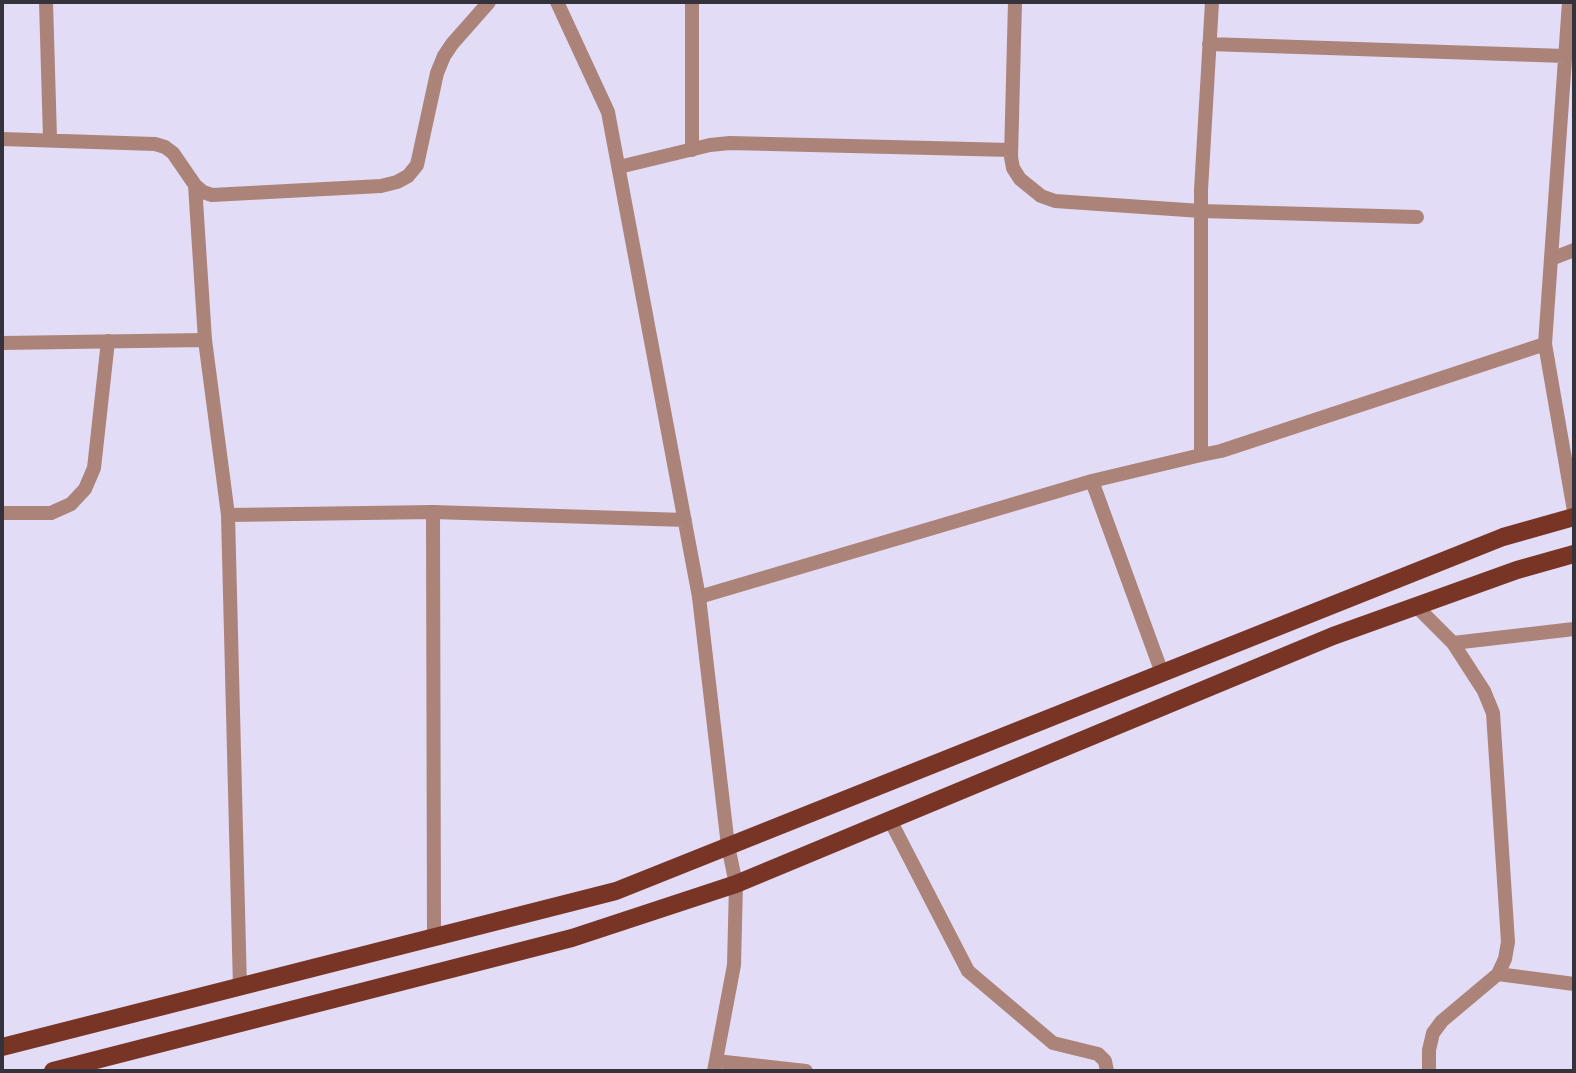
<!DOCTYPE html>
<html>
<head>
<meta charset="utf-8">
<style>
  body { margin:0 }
  #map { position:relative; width:1576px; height:1073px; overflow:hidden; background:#e3dcf6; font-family:"IBM Plex Sans",sans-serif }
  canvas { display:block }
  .frame { position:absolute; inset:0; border:4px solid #34323b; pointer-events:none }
</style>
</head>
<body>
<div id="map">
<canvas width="1576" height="1073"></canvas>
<div class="frame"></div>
</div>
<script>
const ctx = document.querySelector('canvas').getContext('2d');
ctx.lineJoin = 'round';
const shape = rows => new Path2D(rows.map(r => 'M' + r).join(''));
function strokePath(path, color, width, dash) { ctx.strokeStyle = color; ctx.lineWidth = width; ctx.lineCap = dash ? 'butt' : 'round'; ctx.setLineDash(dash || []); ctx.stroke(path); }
strokePath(shape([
  [46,2,50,138],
  [692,2,692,150],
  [1015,2,1011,157,1013,168,1020,179,1041,196,1055,201,1201,211,1417,217],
  [1569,2,1545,344,1574,511],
  [1209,44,1565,56],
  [2,139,155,144,165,147,173,153,195,185,203,192,212,195,381,186,397,182,408,176,417,165,437,73,444,56,452,44,489,2],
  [619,167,710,145,730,143,1011,150],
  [195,185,205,340],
  [1551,259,1574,250],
  [1201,455,1221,451,1545,344],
  [1092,481,1162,673],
  [433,512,434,938],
  [2,513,51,513,71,504,85,489,94,468,108,341],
  [228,515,240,988],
  [699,597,1092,481,1201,455,1201,190,1212,2],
  [1417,607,1453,643,1484,691,1493,713,1508,942,1505,959,1498,974,1442,1021,1433,1033,1429,1050,1429,1071],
  [1453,643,1574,629],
  [890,820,968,971,1053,1043,1098,1054,1105,1061,1107,1071],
  [1498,974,1574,984],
  [716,1061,806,1071],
  [714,1071,734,965,736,884]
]), '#ac8379', 14);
strokePath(shape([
  [557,2,608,112,699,597,728,846,736,884],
  [2,343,205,340,228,515,433,512,685,520]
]), '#ac8379', 14);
strokePath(shape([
  [2,1047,616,891,1503,537,1574,517],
  [53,1071,572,938,736,884,1333,636,1517,570,1574,554]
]), '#783425', 18);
</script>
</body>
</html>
